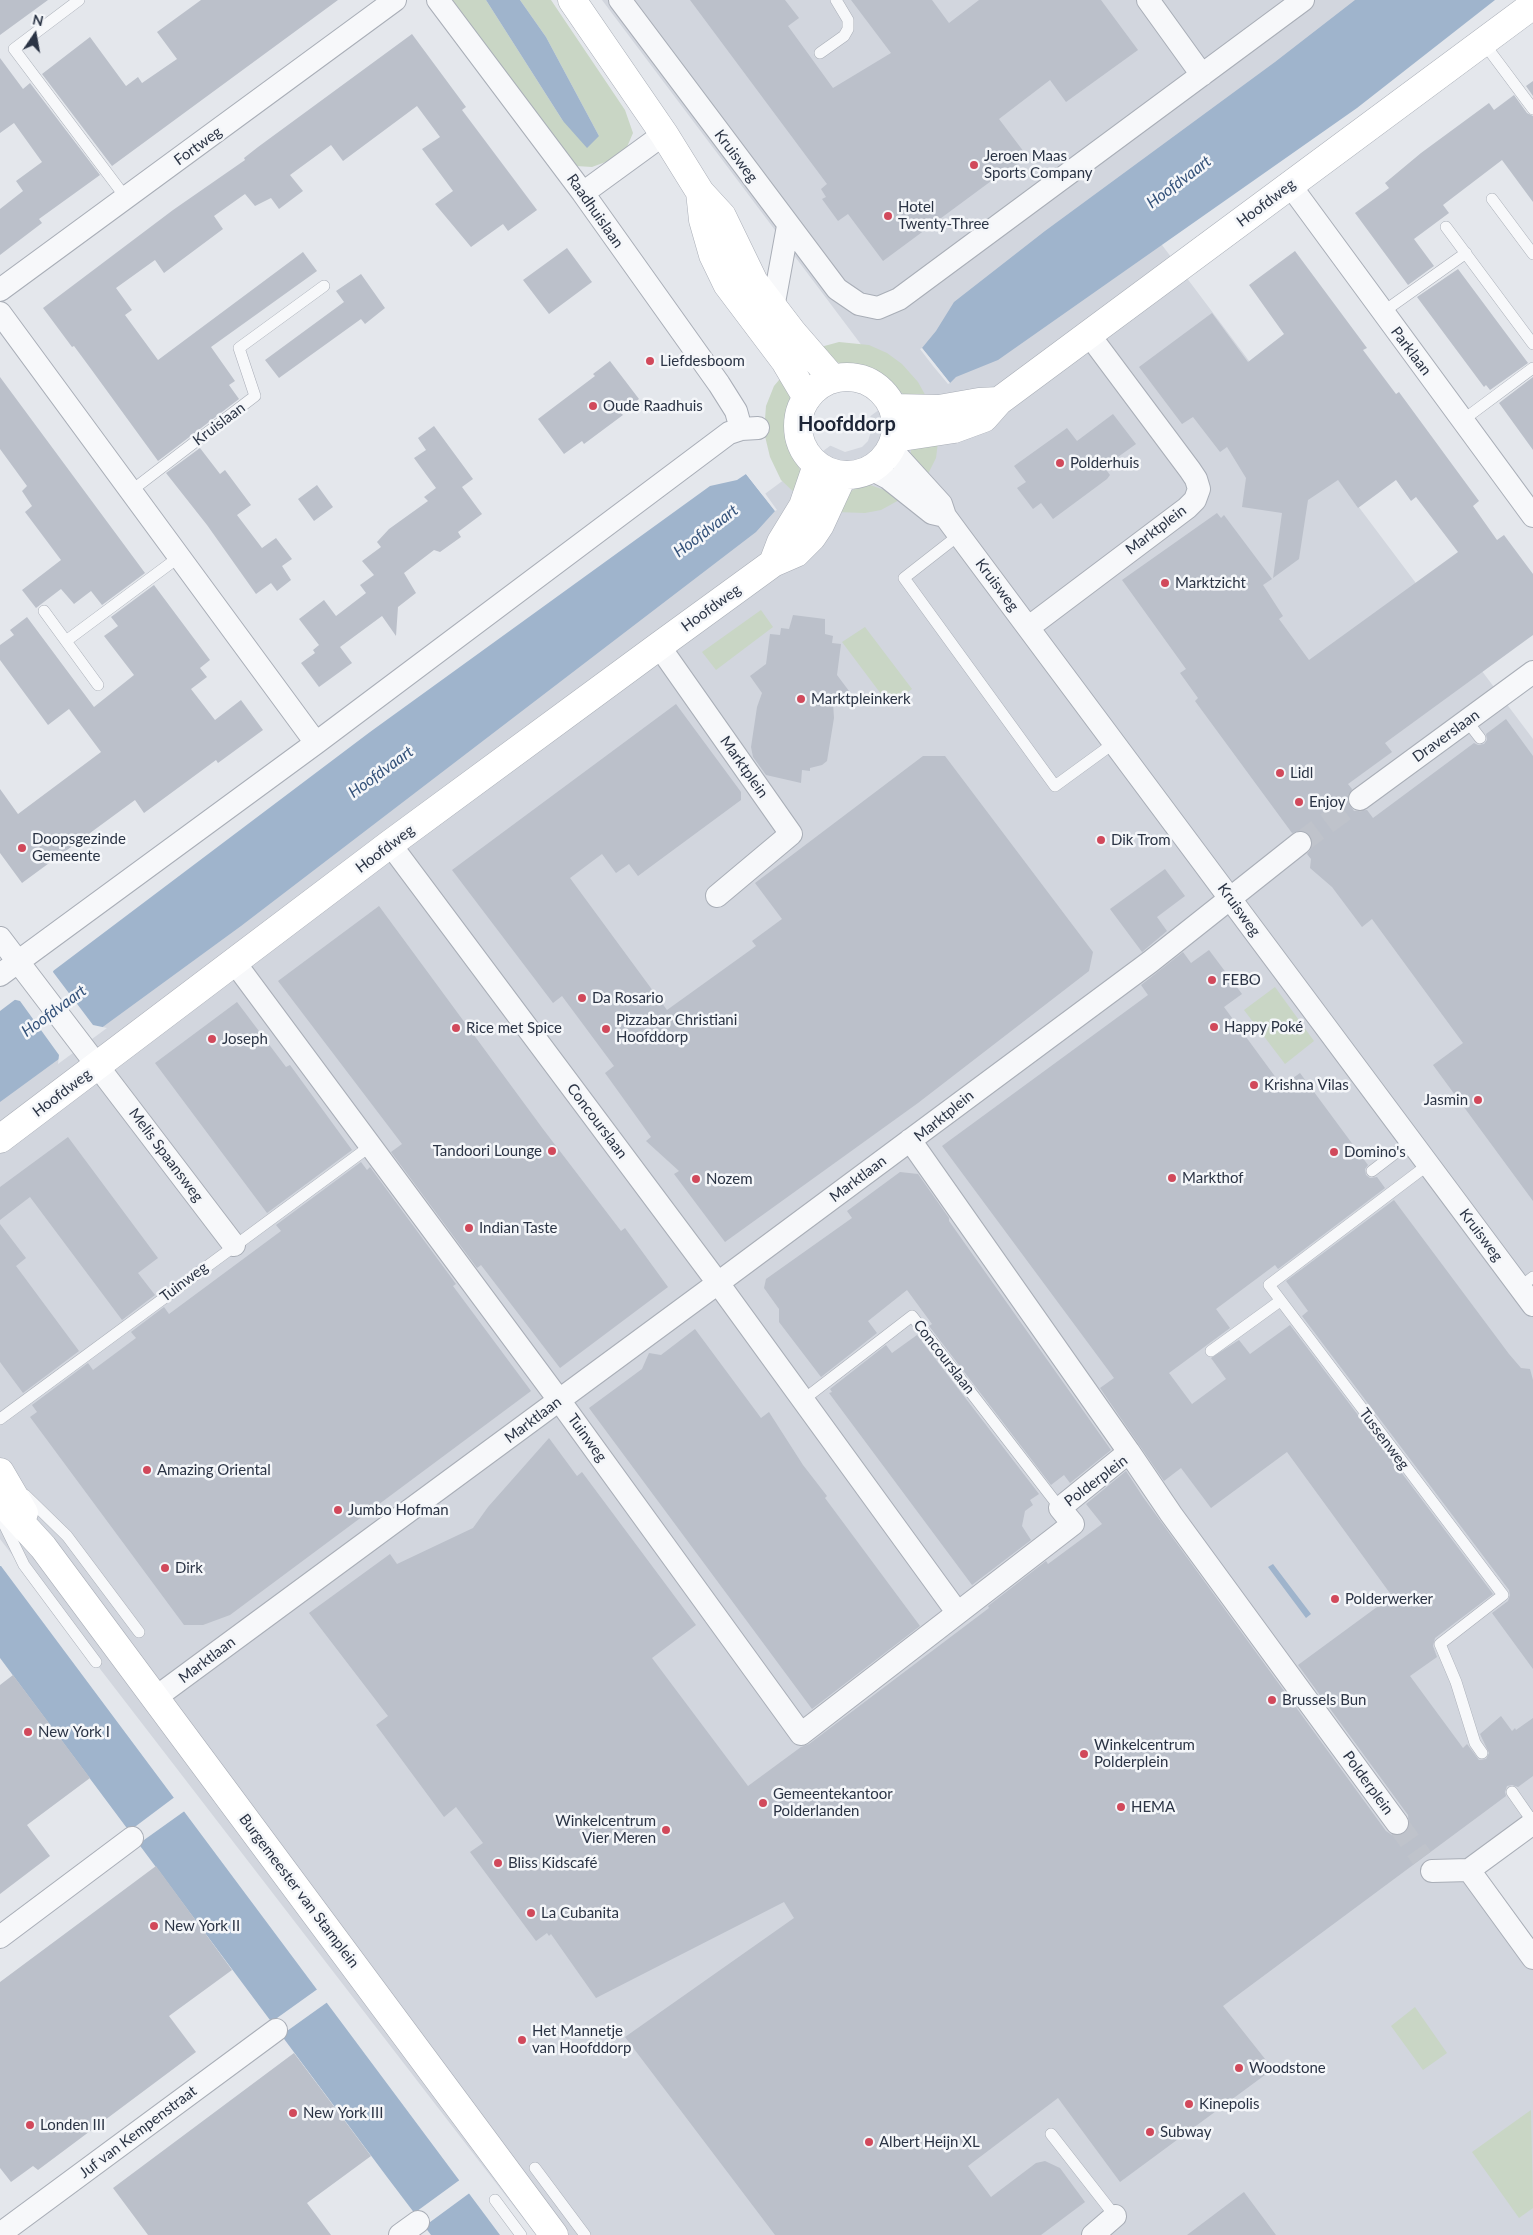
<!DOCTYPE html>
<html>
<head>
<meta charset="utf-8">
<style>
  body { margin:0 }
  #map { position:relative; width:1533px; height:2235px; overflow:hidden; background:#e4e7ec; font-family:Lato,sans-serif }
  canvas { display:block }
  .north { position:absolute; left:10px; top:10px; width:50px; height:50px; -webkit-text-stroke:4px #f4f6f9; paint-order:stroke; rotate:12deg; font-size:14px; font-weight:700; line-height:20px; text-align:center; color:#2b3445 }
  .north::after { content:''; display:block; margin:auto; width:18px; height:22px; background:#2b3445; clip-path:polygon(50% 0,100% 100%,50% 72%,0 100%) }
</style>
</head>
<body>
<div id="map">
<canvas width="1533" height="2235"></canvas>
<div class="north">N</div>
</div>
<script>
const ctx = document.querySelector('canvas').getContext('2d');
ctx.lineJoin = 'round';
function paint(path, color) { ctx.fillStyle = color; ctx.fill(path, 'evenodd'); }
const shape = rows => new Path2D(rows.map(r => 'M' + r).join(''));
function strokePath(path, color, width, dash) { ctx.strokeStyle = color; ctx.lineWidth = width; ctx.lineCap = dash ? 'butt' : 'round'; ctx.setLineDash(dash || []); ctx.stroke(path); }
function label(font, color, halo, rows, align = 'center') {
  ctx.font = font + ' Lato,sans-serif'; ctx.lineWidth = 5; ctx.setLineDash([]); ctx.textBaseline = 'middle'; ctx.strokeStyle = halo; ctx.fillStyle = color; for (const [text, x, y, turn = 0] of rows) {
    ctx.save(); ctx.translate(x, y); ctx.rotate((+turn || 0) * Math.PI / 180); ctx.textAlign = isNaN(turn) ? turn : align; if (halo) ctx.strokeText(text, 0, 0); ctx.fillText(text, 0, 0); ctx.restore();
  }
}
paint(shape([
  [602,0,1423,0,1141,217,1533,739,1533,1819,1467,1870,1533,1959,1533,2235,536,2235,0,1539,0,1058,899,395]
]), '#d2d6de');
paint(shape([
  [450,0,486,0,563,121,599,136,546,37,520,0,551,0,625,110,633,133,627,147,611,160,592,167,576,166],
  [839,342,869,345,887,353,902,364,918,382,928,400,907,397,871,369,839,363,825,356,817,348],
  [784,374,791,394,787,434,800,470,801,482,798,496,781,480,770,457,764,432,766,406,774,386],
  [938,442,936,458,926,478,910,458,911,450,920,444],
  [870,485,890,492,901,499,881,510,865,513,835,512,847,494,856,488],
  [761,610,773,627,716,670,702,652],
  [865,627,912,689,890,706,842,642],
  [1275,987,1314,1041,1285,1064,1244,1010],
  [1415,2007,1447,2053,1423,2070,1391,2026],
  [1531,2110,1533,2208,1519,2218,1472,2152]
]), '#c9d6c5');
paint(shape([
  [486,0,520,0,546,37,599,136,587,148,563,121],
  [1355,0,1495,0,1357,108,998,360,956,377,950,383,922,348,936,331,954,302,1045,231,1275,62],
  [746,474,775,511,756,532,241,926,0,1102,0,1011,370,732,710,486,737,480],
  [1273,1564,1311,1614,1306,1618,1268,1567],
  [0,1566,1,1566,500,2235,431,2235,387,2177,0,1658]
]), '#9fb4cc');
paint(shape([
  [922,348,935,364,950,383,948,384,933,366,920,349],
  [850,400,861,403,868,409,873,425,868,441,862,447,845,452,829,445,824,438,821,422],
  [748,472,762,489,777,510,775,511,746,474],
  [54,967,53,972,93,1025,107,1028,58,1064,59,1055,20,1001,12,999],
  [176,1796,186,1810,137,1845,128,1832],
  [319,1988,329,2001,280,2036,270,2023],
  [461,2179,471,2192,422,2228,413,2214]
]), '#e4e7ec');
paint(shape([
  [0,0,48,0,0,35],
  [201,0,338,0,112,166,42,74,90,37,126,86,138,77,142,83,177,59,157,32],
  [690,0,785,0,799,18,788,26,833,88,891,53,851,0,932,0,949,23,979,0,1101,0,1138,50,1066,102,1050,80,999,119,1027,156,1007,172,1006,170,883,261,848,214,838,221,822,199,826,197,821,189,827,184],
  [412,34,466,107,462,110,537,210,508,231,503,224,471,247,435,204,453,191,422,149,440,137,417,106,343,161,331,145,290,175,303,191,279,209,271,198,255,206,245,194,214,216,223,229,164,273,155,260,116,288,132,310,125,315,158,360,303,252,317,271,211,347,235,381,229,385,239,399,158,461,91,369,74,346,72,347,43,308,173,210,245,160,244,158,258,147],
  [0,58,23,89,30,83,100,175,39,219,42,223,0,255,0,209,23,191,16,181,42,162,14,123,0,133],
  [1533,81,1533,96,1526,86],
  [1514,95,1527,113,1533,116,1533,202,1502,160,1443,205,1449,213,1414,239,1434,266,1408,285,1355,213,1389,188,1385,183,1421,153,1489,103,1494,110],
  [567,248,592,282,549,314,523,280],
  [1295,251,1367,348,1363,350,1396,394,1399,392,1479,501,1473,506,1497,540,1504,535,1533,574,1533,635,1385,743,1392,752,1348,784,1352,789,1347,800,1354,811,1367,810,1373,818,1474,743,1478,745,1484,744,1487,740,1486,734,1506,719,1533,756,1533,1201,1433,1065,1463,1043,1372,919,1362,927,1332,887,1310,868,1311,859,1307,854,1312,847,1311,835,1304,831,1292,833,1195,701,1198,698,1180,673,1186,669,1122,580,1217,513,1221,518,1224,515,1272,579,1263,585,1283,616,1279,619,1309,660,1458,552,1416,497,1411,501,1396,480,1358,508,1338,480,1308,500,1299,559,1273,578,1282,513,1242,507,1246,478,1227,447,1220,452,1193,417,1182,424,1139,367,1212,313,1248,362,1284,334,1249,285],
  [1458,269,1528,363,1490,390,1486,385,1484,387,1417,297],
  [361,274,385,308,365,324,361,319,279,378,265,360,344,302,336,291],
  [610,361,639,399,621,413,623,415,584,444,582,441,564,454,538,419,595,376,593,374],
  [0,377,145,573,102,605,91,591,74,604,61,589,36,608,22,590,61,560,25,512,32,506,22,491,27,486,0,449],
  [1533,377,1533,450,1499,403],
  [1113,414,1136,444,1104,467,1110,475,1107,479,1053,519,1041,503,1033,509,1017,488,1026,482,1014,466,1067,428,1077,441],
  [434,426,473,479,462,487,482,514,458,532,461,537,440,552,434,550,404,573,416,593,398,607,396,636,382,616,340,647,352,663,319,687,301,663,315,653,313,650,319,645,299,619,324,600,336,616,366,593,360,585,374,575,362,561,381,547,377,542,389,529,428,501,424,497,436,488,414,458,426,450,418,438],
  [200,448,220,474,225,470,251,505,237,515,262,548,276,538,292,559,282,566,291,580,277,591,271,583,256,594,207,525,166,473],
  [317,485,333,507,314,521,298,499],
  [154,585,210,660,200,668,207,677,191,689,215,720,241,700,263,730,218,763,216,760,144,813,135,800,22,883,0,853,0,789,18,814,101,752,69,709,48,725,0,660,0,645,14,635,10,630,27,617,94,707,134,675,104,636,118,626,111,617],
  [793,615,825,619,825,634,833,636,832,643,841,644,837,675,849,691,833,703,834,718,827,761,822,765,810,768,810,771,802,770,801,783,766,775,753,757,751,747,757,707,762,693,750,676,766,664,770,634,780,635,781,628,789,629],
  [676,704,741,792,741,800,638,876,629,864,616,873,602,854,570,878,667,1010,756,946,752,941,782,919,755,883,923,756,945,756,1093,952,1089,971,918,1103,725,1242,674,1174,679,1171,646,1141,651,1137,605,1073,614,1066,562,996,553,1003,452,870],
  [1165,869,1185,896,1157,917,1167,931,1142,952,1110,909],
  [379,906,543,1129,621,1231,625,1228,668,1287,560,1368,481,1265,477,1268,391,1152,402,1144,278,981],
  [1209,950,1242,994,1224,1007,1282,1086,1300,1073,1368,1165,1365,1169,1366,1175,1370,1178,1377,1177,1385,1188,1278,1269,1275,1265,1216,1309,1230,1328,1169,1373,1192,1404,1226,1379,1211,1358,1239,1340,1250,1354,1290,1325,1493,1594,1435,1638,1433,1646,1437,1657,1410,1676,1463,1748,1467,1744,1479,1760,1486,1759,1489,1753,1480,1734,1501,1716,1512,1731,1515,1728,1516,1730,1533,1718,1533,1776,1518,1787,1512,1785,1507,1786,1505,1792,1506,1796,1223,2006,1273,2069,1120,2182,1058,2098,968,2166,991,2197,1036,2163,1045,2161,1060,2168,1085,2202,1041,2235,775,2235,625,2037,794,1918,784,1902,596,1998,551,1934,549,1936,547,1933,536,1941,470,1852,483,1843,456,1807,444,1817,376,1725,388,1716,309,1613,390,1554,397,1564,473,1528,488,1507,549,1438,577,1476,582,1472,696,1625,652,1658,748,1786,801,1747,809,1744,989,1608,988,1606,1046,1561,1048,1564,1102,1524,1086,1504,1126,1471,1143,1497,1386,1831,1392,1835,1404,1834,1409,1828,1408,1815,1298,1665,1392,1596,1287,1452,1211,1508,1181,1468,1164,1481,1100,1388,1114,1378,942,1146,1148,995,1141,985,1183,952,1191,963],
  [237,1002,286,1067,290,1065,352,1150,267,1213,155,1063],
  [68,1137,158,1258,138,1273,155,1295,122,1320,30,1197,0,1220,0,1187],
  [361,1162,367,1170,370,1167,456,1284,453,1286,531,1391,230,1615,203,1625,184,1625,30,1417,37,1412,32,1405,88,1363,93,1370,136,1338,131,1332,164,1307,169,1314,281,1231,276,1225],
  [900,1172,918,1174,949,1218,949,1221,1111,1450,1070,1483,1064,1475,1051,1485,929,1326,932,1324,907,1290,868,1321,877,1333,821,1377,779,1322,779,1309,764,1288,766,1279,852,1218,847,1211],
  [1394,1200,1509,1354,1521,1368,1530,1369,1533,1380,1533,1669,1492,1613,1508,1601,1510,1595,1509,1590,1302,1316,1308,1311,1286,1281],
  [0,1224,26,1258,16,1266,79,1351,23,1393,0,1362],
  [695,1329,761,1418,769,1412,803,1465,827,1496,825,1498,920,1626,812,1709,589,1408,642,1369,649,1353,661,1355],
  [917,1335,1039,1494,1030,1500,1033,1505,1025,1511,1022,1526,1031,1540,972,1585,829,1393,832,1392,830,1389,886,1345,892,1353],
  [13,1675,90,1778,27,1825,50,1856,0,1894,0,1685],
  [156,1866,232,1970,169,2016,196,2052,38,2170,33,2166,11,2182,0,2168,0,1982],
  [294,2053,371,2156,307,2203,331,2235,148,2235,113,2188],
  [1244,2192,1276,2235,1187,2235]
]), '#bbc0ca');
strokePath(shape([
  [1300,843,1360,799],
  [1397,1823,1422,1858]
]), '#bfc3cb', 22, [22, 11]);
const lane = shape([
  [79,0,14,49,126,198],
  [1483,42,1533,109],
  [820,53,844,36,848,29,848,20,836,0],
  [1492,199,1533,254],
  [1446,227,1533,344],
  [1383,312,1466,253],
  [1463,420,1533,368],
  [131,491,255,396,239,348,324,286],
  [959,535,904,578,1055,786,1114,743],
  [44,611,98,685],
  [66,641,179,557],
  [1467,721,1480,738],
  [1429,1164,1269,1285,1503,1595,1440,1644,1456,1682,1475,1743,1482,1753],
  [1372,1171,1411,1141],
  [1520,1287,1533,1277],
  [1211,1351,1280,1301],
  [803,1400,912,1316,1060,1508],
  [0,1419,369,1147],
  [25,1495,67,1536,139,1632],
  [0,1516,24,1565,96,1662],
  [1512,1792,1533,1822],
  [1051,2134,1115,2216],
  [535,2168,585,2235],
  [495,2200,521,2235]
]);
const street = shape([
  [438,0,583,193,719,384,736,411,741,429],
  [620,0,837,289,859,304,878,308,899,299,1303,0],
  [1148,0,1202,75],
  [1290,185,1533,516],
  [583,193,664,134],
  [0,290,395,0],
  [773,308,788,226],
  [0,313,316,743],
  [891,449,941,504,945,516,959,535,1533,1305],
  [871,469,888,478,932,513,945,516],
  [1029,627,1187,508,1195,500,1199,489,1196,479,1190,470,1090,336],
  [659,646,791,834,717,896],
  [1360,799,1533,672],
  [390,844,718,1283,957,1612],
  [0,938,234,1245],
  [235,963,559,1400,801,1734,1073,1524,1060,1508,1129,1452,1171,1514,1397,1823],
  [0,975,316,743,729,433,741,429,758,428],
  [910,1140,1129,1452],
  [155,1698,718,1283,1150,962,1300,843],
  [1469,1870,1533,1958],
  [1469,1870,1533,1823],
  [1432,1871,1469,1870],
  [0,1937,132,1838],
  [0,2234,276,2030],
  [400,2235,418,2222],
  [1093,2235,1115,2216]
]);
const secondary = shape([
  [572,0,664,134,700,192,722,216,754,282,793,333,832,378],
  [700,192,703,220,713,255,727,284,785,361,807,398],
  '798 426a49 49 0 1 1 98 0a49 49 0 1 1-98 0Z',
  [894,408,939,409,979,402,999,401],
  [895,438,954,429,984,418,999,401,1533,5],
  [773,563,781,542,803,506,817,465],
  [0,1139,390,844,659,646,773,563,796,553,812,537,820,525,843,475],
  [0,1472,24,1513],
  [0,1500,43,1547,554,2235]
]);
strokePath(lane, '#a9aeb7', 12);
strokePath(street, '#a9aeb7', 24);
strokePath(secondary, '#a9aeb7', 29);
strokePath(lane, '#f7f8fa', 11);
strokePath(street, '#f7f8fa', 22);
strokePath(secondary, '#fff', 28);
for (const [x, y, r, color] of [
  [974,165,5,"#d1495b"],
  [888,216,5,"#d1495b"],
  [650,361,5,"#d1495b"],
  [593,406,5,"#d1495b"],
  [1060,463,5,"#d1495b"],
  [1165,583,5,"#d1495b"],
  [801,699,5,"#d1495b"],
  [1280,773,5,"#d1495b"],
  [1299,802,5,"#d1495b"],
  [1101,840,5,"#d1495b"],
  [22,848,5,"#d1495b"],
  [1212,980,5,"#d1495b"],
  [582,998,5,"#d1495b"],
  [1214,1027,5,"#d1495b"],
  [456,1028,5,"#d1495b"],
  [606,1029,5,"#d1495b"],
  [212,1039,5,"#d1495b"],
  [1254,1085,5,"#d1495b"],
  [1478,1100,5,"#d1495b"],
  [552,1151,5,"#d1495b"],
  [1334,1152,5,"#d1495b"],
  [1172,1178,5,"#d1495b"],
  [696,1179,5,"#d1495b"],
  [469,1228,5,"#d1495b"],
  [147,1470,5,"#d1495b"],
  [338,1510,5,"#d1495b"],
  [165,1568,5,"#d1495b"],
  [1335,1599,5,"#d1495b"],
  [1272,1700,5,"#d1495b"],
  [28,1732,5,"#d1495b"],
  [1084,1754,5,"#d1495b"],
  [763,1803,5,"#d1495b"],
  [1121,1807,5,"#d1495b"],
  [666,1830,5,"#d1495b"],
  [498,1863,5,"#d1495b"],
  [531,1913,5,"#d1495b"],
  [154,1926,5,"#d1495b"],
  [522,2040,5,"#d1495b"],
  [1239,2068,5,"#d1495b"],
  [1189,2104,5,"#d1495b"],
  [293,2113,5,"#d1495b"],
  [30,2125,5,"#d1495b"],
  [1150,2132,5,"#d1495b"],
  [869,2142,5,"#d1495b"]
]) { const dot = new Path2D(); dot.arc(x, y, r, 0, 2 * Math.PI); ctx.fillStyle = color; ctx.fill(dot); strokePath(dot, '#f4f6f9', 2); }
label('15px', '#2b3445', '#f4f6f9', [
  ["Fortweg",198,146,-36],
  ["Kruisweg",736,156,53],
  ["Hoofdweg",1266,203,-37],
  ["Raadhuislaan",595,211,55],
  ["Parklaan",1411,351,53],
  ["Kruislaan",219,424,-37],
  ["Marktplein",1156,530,-37],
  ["Kruisweg",997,585,53],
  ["Hoofdweg",711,608,-36],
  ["Draverslaan",1446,736,-36],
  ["Marktplein",744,767,55],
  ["Hoofdweg",385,849,-37],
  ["Kruisweg",1239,910,54],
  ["Hoofdweg",62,1093,-37],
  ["Marktplein",944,1116,-39],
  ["Concourslaan",597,1121,53],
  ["Melis Spaansweg",166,1155,53],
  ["Marktlaan",858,1179,-37],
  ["Kruisweg",1481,1235,53],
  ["Tuinweg",184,1282,-37],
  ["Concourslaan",944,1357,52],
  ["Marktlaan",533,1420,-37],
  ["Tuinweg",587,1438,54],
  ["Tussenweg",1384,1439,53],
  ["Polderplein",1096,1481,-37],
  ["Marktlaan",207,1660,-37],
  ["Polderplein",1368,1783,54],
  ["Burgemeester van Stamplein",299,1891,53],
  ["Juf van Kempenstraat",138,2132,-37]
]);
label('15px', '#2b3445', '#f4f6f9', [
  ["Jeroen Maas",984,156],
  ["Sports Company",984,173],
  ["Hotel",898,207],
  ["Twenty-Three",898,224],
  ["Liefdesboom",660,361],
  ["Oude Raadhuis",603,406],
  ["Polderhuis",1070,463],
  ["Marktzicht",1175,583],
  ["Marktpleinkerk",811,699],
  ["Lidl",1290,773],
  ["Enjoy",1309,802],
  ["Doopsgezinde",32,839],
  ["Gemeente",32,856],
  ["Dik Trom",1111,840],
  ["FEBO",1222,980],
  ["Da Rosario",592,998],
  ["Pizzabar Christiani",616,1020],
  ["Hoofddorp",616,1037],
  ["Happy Poké",1224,1027],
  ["Rice met Spice",466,1028],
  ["Joseph",222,1039],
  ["Krishna Vilas",1264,1085],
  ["Jasmin",1468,1100,"right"],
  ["Tandoori Lounge",542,1151,"right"],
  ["Domino's",1344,1152],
  ["Markthof",1182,1178],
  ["Nozem",706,1179],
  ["Indian Taste",479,1228],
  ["Amazing Oriental",157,1470],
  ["Jumbo Hofman",348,1510],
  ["Dirk",175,1568],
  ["Polderwerker",1345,1599],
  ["Brussels Bun",1282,1700],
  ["New York I",38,1732],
  ["Winkelcentrum",1094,1745],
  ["Polderplein",1094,1762],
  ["Gemeentekantoor",773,1794],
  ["Polderlanden",773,1811],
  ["HEMA",1131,1807],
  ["Winkelcentrum",656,1821,"right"],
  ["Vier Meren",656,1838,"right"],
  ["Bliss Kidscafé",508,1863],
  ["La Cubanita",541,1913],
  ["New York II",164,1926],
  ["Het Mannetje",532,2031],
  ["van Hoofddorp",532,2048],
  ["Woodstone",1249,2068],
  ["Kinepolis",1199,2104],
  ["New York III",303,2113],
  ["Londen III",40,2125],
  ["Subway",1160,2132],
  ["Albert Heijn XL",879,2142]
], 'left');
label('italic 16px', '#34527a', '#f4f6f9', [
  ["Hoofdvaart",1179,182,-37],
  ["Hoofdvaart",706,531,-37],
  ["Hoofdvaart",381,772,-36],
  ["Hoofdvaart",54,1011,-36]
]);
label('bold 20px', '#1d2536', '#f4f6f9', [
  ["Hoofddorp",847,425]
]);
</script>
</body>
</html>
